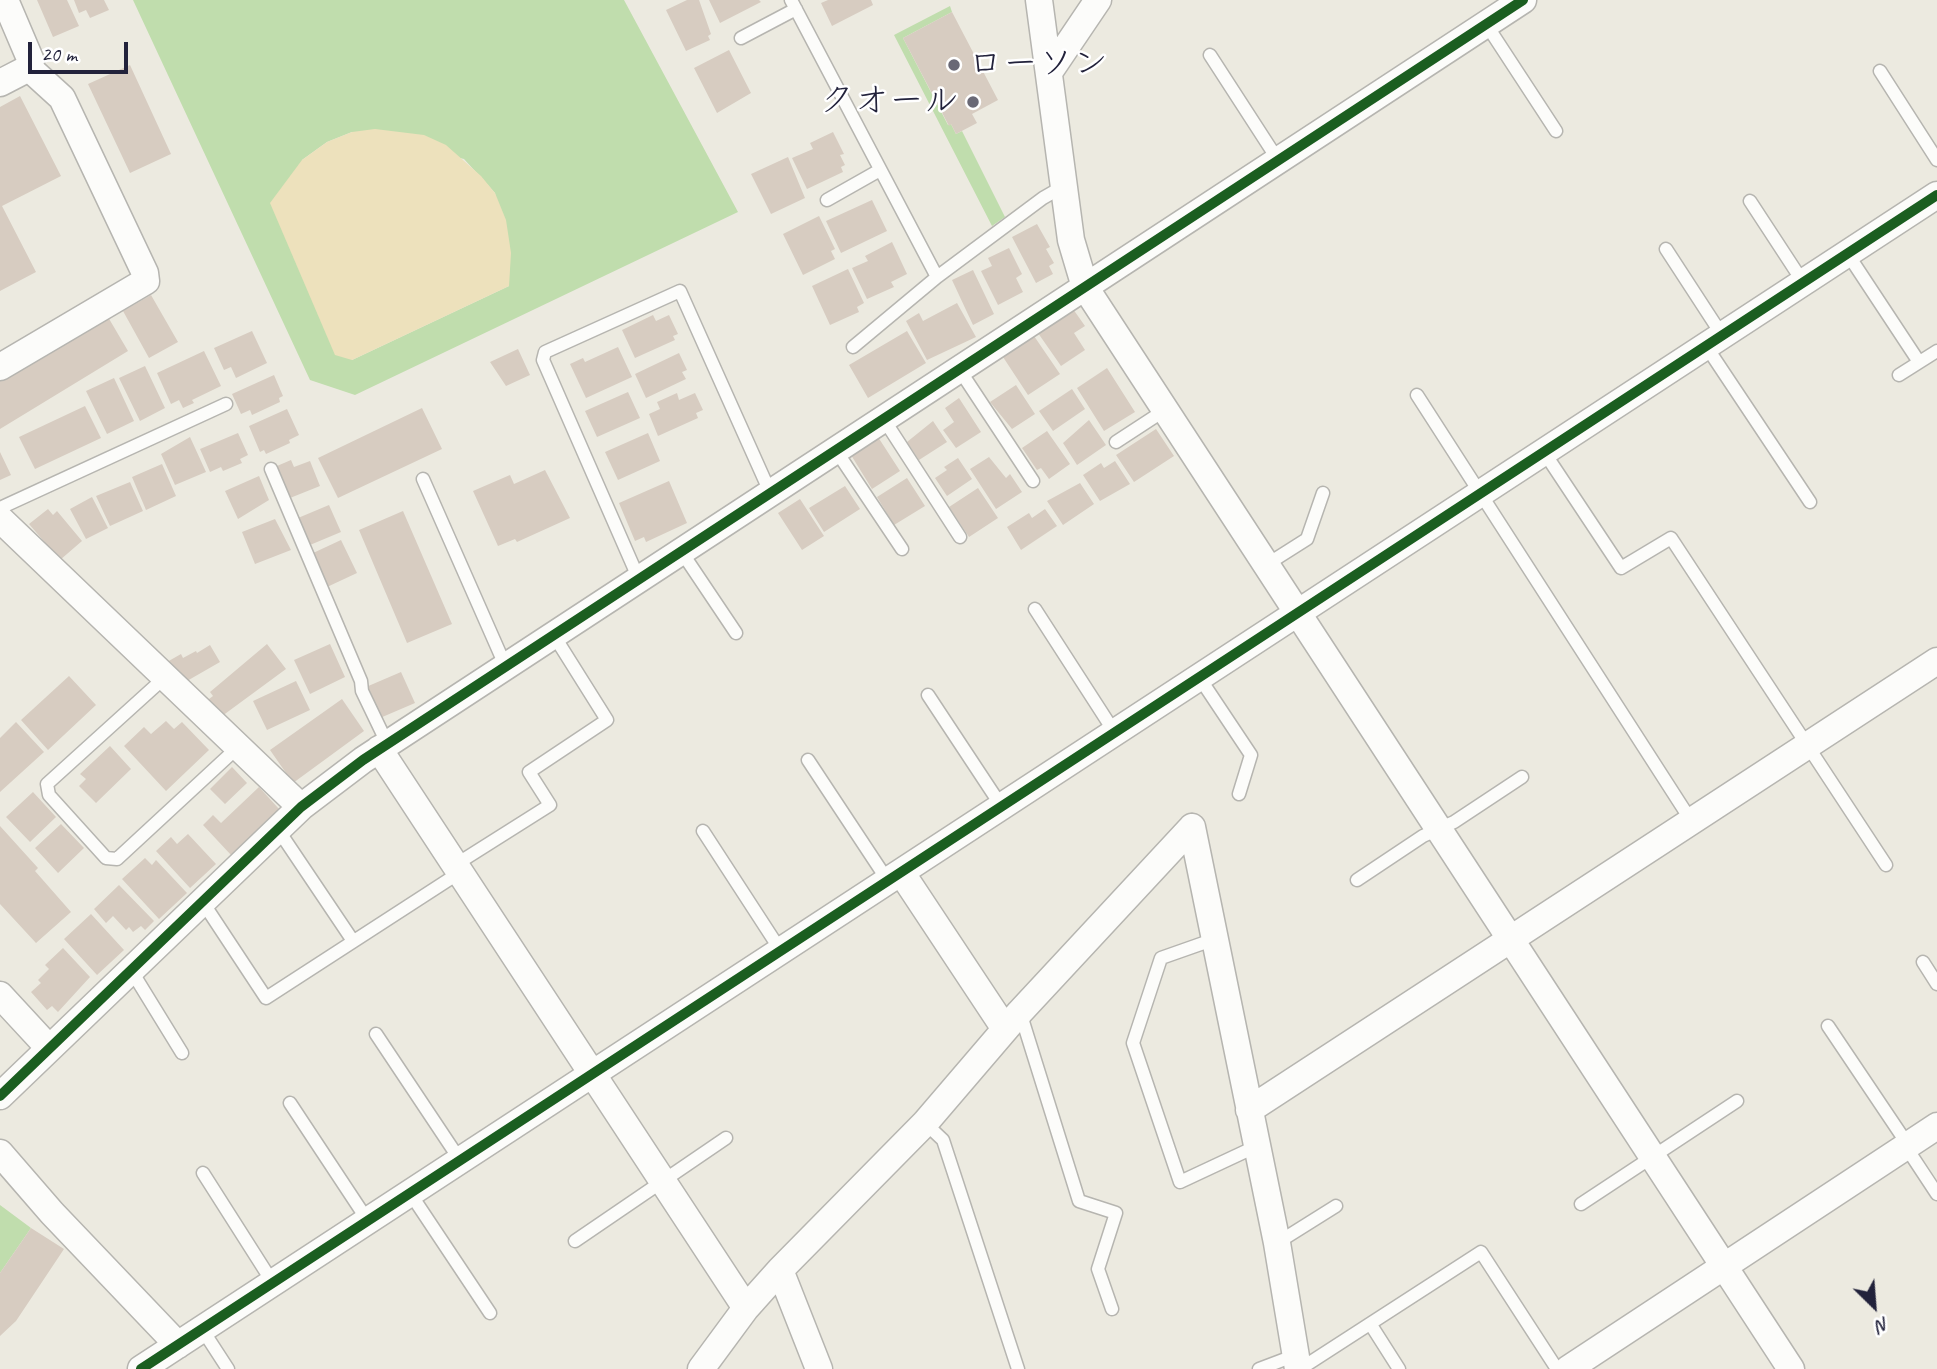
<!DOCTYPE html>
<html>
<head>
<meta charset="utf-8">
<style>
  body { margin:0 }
  #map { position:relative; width:1937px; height:1369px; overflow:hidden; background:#eceae0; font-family:Caveat,sans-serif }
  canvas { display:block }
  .north { position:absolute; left:1839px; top:1271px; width:70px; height:70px; -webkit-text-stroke:5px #fff; paint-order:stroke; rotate:155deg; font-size:19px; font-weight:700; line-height:28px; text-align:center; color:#22223b }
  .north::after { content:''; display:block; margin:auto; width:24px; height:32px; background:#22223b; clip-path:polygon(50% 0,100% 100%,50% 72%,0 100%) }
  .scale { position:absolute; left:28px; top:42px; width:100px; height:32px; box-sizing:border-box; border:4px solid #22223b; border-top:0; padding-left:9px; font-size:21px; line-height:24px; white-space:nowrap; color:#22223b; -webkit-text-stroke:5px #fff; paint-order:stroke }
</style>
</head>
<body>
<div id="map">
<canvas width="1937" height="1369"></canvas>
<div class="north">N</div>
<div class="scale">20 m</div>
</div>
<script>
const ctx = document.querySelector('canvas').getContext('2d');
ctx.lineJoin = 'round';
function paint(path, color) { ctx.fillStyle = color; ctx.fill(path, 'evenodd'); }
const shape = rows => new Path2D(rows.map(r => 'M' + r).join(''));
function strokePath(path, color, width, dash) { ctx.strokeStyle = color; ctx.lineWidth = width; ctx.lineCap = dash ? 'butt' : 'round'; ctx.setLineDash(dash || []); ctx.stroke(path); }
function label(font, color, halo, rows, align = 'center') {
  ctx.font = font + ' Caveat,"Klee One",sans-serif'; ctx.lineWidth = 5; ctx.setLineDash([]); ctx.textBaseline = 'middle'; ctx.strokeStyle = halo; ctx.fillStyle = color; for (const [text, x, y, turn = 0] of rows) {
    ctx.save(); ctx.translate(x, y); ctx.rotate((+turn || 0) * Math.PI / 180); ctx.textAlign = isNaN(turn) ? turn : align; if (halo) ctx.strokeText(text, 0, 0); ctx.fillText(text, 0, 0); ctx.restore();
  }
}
paint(shape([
  [133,0,624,0,738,212,355,395,310,380],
  [352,132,464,159,495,193,509,286,352,360,302,160,327,142],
  [950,6,952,12,903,38,948,125,951,124,956,134,962,131,1005,217,992,226,894,35],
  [0,1205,31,1228,0,1273]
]), '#c0ddad');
paint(shape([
  [375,129,424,135,446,145,481,176,495,193,506,220,511,253,509,286,352,360,335,355,270,203,302,160,327,142,352,132]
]), '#ede1bc');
paint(shape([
  [37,0,67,0,79,26,53,37],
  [74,0,104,0,109,10,90,18,86,10,79,13],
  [687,0,699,0,711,34,708,36,710,40,686,51,666,10],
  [709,0,759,0,761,2,720,23],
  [828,0,871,0,873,5,832,26,821,3],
  [952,12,998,100,972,114,977,123,956,134,951,124,949,126,903,38],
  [729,50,751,93,717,113,694,68],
  [130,65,171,154,130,173,88,84],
  [20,96,61,176,2,206,36,272,0,291,0,107],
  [833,132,844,154,840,155,845,165,841,167,843,172,807,189,792,158,813,149,810,143],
  [788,157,805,198,771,214,751,174],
  [872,200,887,231,841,253,826,221],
  [819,216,835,249,831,251,835,259,803,275,783,234],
  [1037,224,1050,247,1046,249,1054,263,1049,266,1053,274,1036,283,1012,237],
  [892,242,907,274,891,282,894,287,867,299,852,268,868,261,865,256],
  [1009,248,1022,274,1016,278,1023,292,998,305,981,271,992,266,988,258],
  [848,269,864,303,857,307,859,312,830,325,812,286],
  [973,270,994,314,973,325,952,280],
  [151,295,178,342,149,358,123,311],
  [957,303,976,337,927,360,906,321,919,313,923,321],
  [1073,309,1085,326,1074,333,1085,350,1061,366,1038,333],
  [653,315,656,321,669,315,678,334,673,336,675,340,635,358,622,330],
  [108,317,128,351,0,429,0,379],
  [252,331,267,363,236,378,231,367,224,370,214,348],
  [907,331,926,363,868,398,849,365],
  [1034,336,1060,374,1028,395,1003,357],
  [618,347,632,377,586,398,570,364,583,358,585,362],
  [518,349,530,375,506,386,490,362],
  [204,351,221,386,192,400,194,403,183,408,179,400,171,404,157,373],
  [679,353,687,370,682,372,686,379,646,398,635,374],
  [145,366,165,408,140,421,119,378],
  [1107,368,1135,412,1104,431,1077,388],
  [274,375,283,396,279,398,280,402,252,415,250,410,241,414,232,394],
  [114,378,134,421,107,434,86,391],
  [1016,385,1035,414,1012,429,990,402],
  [1072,389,1085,409,1053,431,1039,411],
  [628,392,640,418,597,437,585,411],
  [677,393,679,400,695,393,703,410,696,413,698,418,658,436,649,414,660,409,657,402],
  [959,398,981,432,956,448,943,430,954,422,945,408],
  [85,406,101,438,35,469,19,437],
  [422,408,442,449,338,498,318,458],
  [287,409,299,435,289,440,290,443,266,454,264,450,260,452,249,426],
  [1089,420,1106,445,1077,465,1063,443],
  [933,421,947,442,919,460,907,442],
  [1156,429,1174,456,1134,482,1116,455],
  [1047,431,1070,464,1049,479,1041,468,1037,470,1022,448],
  [238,433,248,455,240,459,242,463,223,471,221,467,210,472,200,449],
  [648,433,660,461,618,480,605,452],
  [190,437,206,472,175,485,161,454],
  [878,437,900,471,872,489,851,455],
  [0,452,11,475,0,480],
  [989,457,1006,478,1010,474,1022,492,996,509,970,469],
  [958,458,972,479,947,496,935,478,947,470,944,467],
  [291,460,294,467,310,461,320,486,290,498,277,466],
  [1115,461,1130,484,1100,501,1083,475,1101,463,1104,468],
  [162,464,176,496,146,510,132,477],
  [545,470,570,518,517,542,515,539,498,546,473,491,510,475,514,484],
  [259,476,269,500,238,519,225,491],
  [907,478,925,506,894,525,877,497],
  [669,481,687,523,646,542,644,537,635,541,619,503],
  [130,482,143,511,110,526,96,496],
  [1080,483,1094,504,1063,525,1047,501],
  [845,486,860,509,824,532,809,508],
  [978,488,998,518,969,537,949,507],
  [92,497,108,528,86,539,70,509],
  [800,499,824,536,802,550,778,513],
  [329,505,341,532,310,545,298,518],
  [48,509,53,515,57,511,82,541,60,560,29,524],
  [1045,509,1057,526,1021,550,1007,527,1029,513,1032,518],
  [403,511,452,624,407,643,359,530],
  [275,519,291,550,255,564,242,532],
  [341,540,357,573,327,587,311,554],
  [267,644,286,669,218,719,205,702,213,696,210,692],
  [330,644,345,677,310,694,294,660],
  [210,645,220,662,180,685,167,662,181,654,183,658,196,651,197,653],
  [401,672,415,703,380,718,366,687],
  [69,676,96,705,48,750,21,720],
  [296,681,310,710,267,730,253,701],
  [342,699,364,731,293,783,270,750],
  [166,721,174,729,182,722,209,750,166,791,124,746,144,727,151,734],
  [16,722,44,752,0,792,0,738],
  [110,746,131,769,96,803,79,786,86,779,80,774],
  [232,767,247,783,225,804,210,789],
  [259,787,279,809,231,855,203,825,213,815,221,823],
  [33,792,56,817,30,842,6,817],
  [61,824,84,848,58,873,35,848],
  [0,826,38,868,35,871,71,912,36,943,0,904],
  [188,834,216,864,190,888,156,851,171,837,177,844],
  [145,858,152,865,156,860,187,893,159,919,122,879],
  [119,885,154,921,145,930,141,926,133,932,129,927,126,930,113,916,106,923,94,909],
  [91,914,124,950,97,975,64,939],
  [63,948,90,977,58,1012,52,1006,47,1010,31,992,41,983,38,980,49,969,45,965],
  [31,1228,64,1249,16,1321,0,1336,0,1273]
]), '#d7ccc1');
const lane = shape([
  [791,0,937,277,853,347],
  [1486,24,1556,131],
  [741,38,796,9],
  [1210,55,1278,160],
  [1880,71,1937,160],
  [827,200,880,170],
  [1750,201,1803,282],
  [1666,249,1722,335],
  [1847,253,1919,362],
  [937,277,1043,198,1064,186],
  [1706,346,1810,502],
  [959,369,1033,481],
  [1899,375,1937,351],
  [1417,395,1692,822],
  [883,418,960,537],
  [1116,442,1165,410],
  [835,449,902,549],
  [1544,452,1621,568,1671,538,1886,865],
  [271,469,361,681,362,691,387,743],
  [423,479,505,665],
  [0,508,226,404],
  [681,551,736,633],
  [1266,565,1307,539,1323,493],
  [638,577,543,360,545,352,680,291,770,492],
  [1035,609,1115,733],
  [1199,677,1251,755,1239,794],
  [163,679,47,784,49,795,106,858,117,859,237,748],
  [928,695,1002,807],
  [808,760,888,881],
  [279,831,353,941],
  [703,831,781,951],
  [455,865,550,805,529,772,607,720,553,634],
  [1357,880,1423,836,1454,822,1522,777],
  [202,901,266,998,459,873],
  [1215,939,1161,958,1133,1043,1180,1182,1257,1146],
  [1923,962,1937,984],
  [131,970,182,1053],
  [1020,1012,1079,1201,1116,1213,1098,1269,1112,1309],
  [1828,1026,1908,1145],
  [376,1034,460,1160],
  [290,1103,368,1221],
  [925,1123,943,1140,1018,1369],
  [1906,1147,1937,1194],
  [203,1173,273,1283],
  [410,1193,490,1313],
  [1581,1204,1737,1101],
  [575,1241,726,1138],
  [1277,1243,1336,1206],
  [1371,1325,1399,1369],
  [202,1329,228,1369],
  [1259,1369,1296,1355],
  [1300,1369,1481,1252,1557,1369]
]);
const street = shape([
  [5,0,31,61,29,68],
  [1039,0,1071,240,1085,287,1791,1369],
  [1050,71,1098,0],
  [0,83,29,68],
  [0,367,146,281,145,273,62,98,29,68],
  [0,519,301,807],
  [379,749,746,1308],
  [1192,827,1277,1243,1298,1369],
  [901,872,1005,1029],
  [0,995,49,1048],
  [0,1096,301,807,363,760,1523,0],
  [1249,1110,1937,661],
  [0,1153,52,1213,178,1345],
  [780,1270,819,1369],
  [141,1369,1937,195],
  [701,1369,746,1308,780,1270,925,1123,1020,1012,1192,827],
  [1568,1369,1937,1126]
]);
strokePath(lane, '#b6b5b0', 15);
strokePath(street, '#b6b5b0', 29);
strokePath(lane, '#fcfcfa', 12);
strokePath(street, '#fcfcfa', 26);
strokePath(shape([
  [0,1096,301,807,363,760,1523,0],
  [141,1369,1937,195]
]), '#1b5e20', 10);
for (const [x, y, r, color] of [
  [954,65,7,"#696875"],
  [973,102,7,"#696875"]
]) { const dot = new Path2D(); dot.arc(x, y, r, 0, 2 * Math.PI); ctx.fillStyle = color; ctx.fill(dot); strokePath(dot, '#fff', 2.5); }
label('35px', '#22223b', '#fff', [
  ["ローソン",968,65],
  ["クオール",959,102,"right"]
], 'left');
</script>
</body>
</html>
